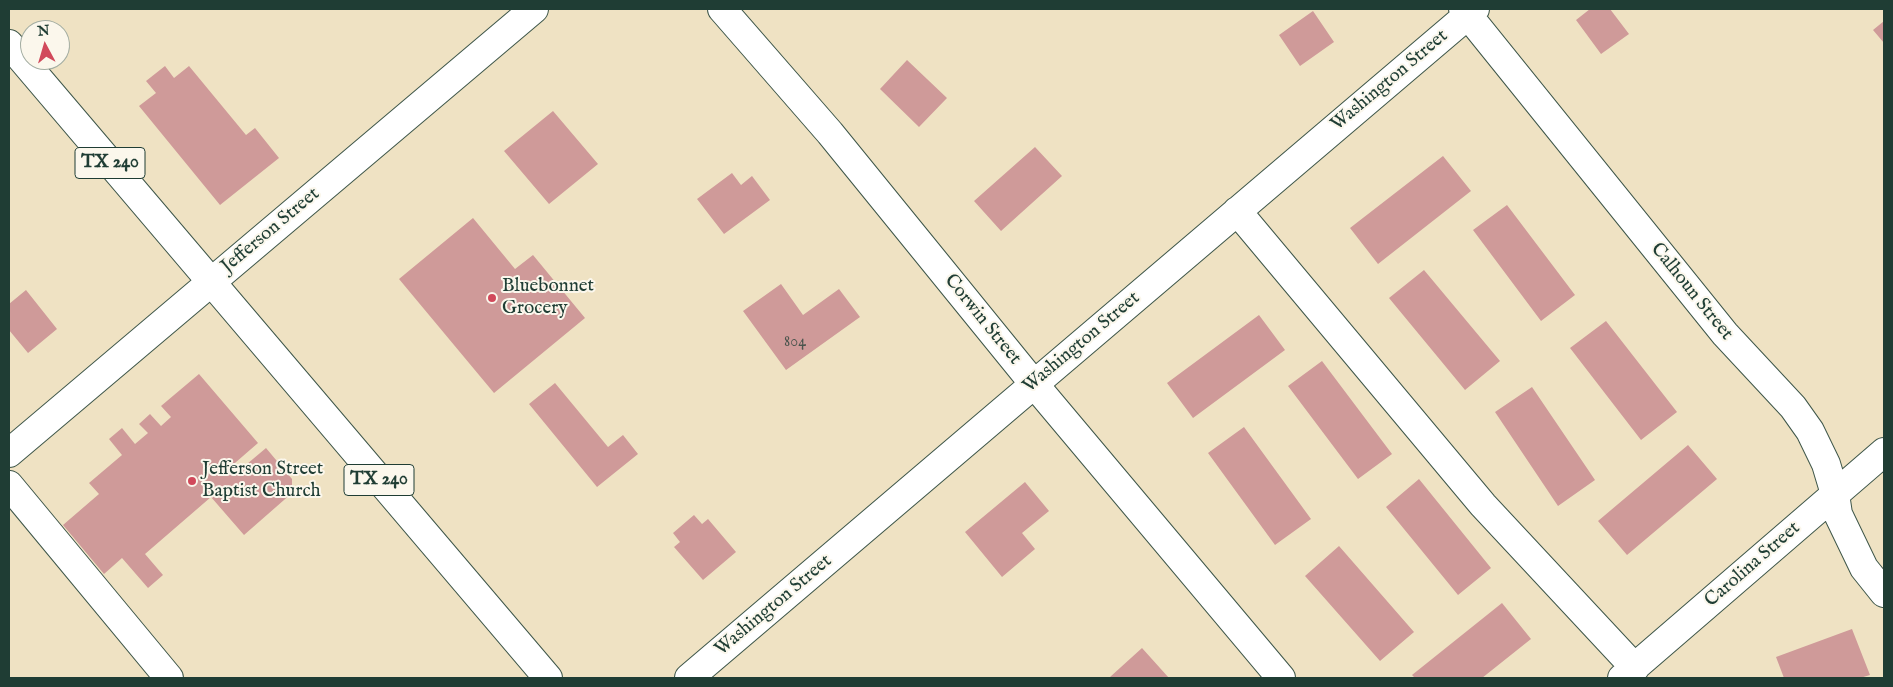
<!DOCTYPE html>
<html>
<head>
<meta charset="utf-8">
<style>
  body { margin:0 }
  #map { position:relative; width:1893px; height:687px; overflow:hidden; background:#efe2c3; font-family:"IM FELL English",serif }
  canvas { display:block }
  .frame { position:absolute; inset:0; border:10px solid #1f3d34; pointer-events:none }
  .north { position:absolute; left:20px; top:20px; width:50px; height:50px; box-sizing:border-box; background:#fbf7ec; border:1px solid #a3ada2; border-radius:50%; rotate:354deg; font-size:14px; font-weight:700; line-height:20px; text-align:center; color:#1f3d34 }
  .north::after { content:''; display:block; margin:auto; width:18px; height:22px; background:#d1495b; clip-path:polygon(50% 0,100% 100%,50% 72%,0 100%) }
</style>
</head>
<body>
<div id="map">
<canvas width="1893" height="687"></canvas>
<div class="frame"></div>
<div class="north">N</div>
</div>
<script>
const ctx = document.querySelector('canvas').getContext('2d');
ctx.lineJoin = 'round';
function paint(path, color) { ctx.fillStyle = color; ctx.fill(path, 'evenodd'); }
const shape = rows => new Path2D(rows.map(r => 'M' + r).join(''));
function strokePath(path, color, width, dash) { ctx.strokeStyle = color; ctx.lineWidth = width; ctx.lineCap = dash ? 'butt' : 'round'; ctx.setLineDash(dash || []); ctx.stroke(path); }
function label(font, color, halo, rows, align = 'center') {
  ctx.font = font + ' "IM FELL English",serif'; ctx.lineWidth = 4; ctx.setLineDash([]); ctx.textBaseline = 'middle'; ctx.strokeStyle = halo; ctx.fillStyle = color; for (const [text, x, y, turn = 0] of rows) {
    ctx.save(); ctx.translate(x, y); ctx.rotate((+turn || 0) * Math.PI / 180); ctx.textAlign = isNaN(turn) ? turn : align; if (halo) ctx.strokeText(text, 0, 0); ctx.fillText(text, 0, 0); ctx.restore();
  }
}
paint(shape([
  [1590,9,1610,9,1629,34,1601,54,1576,20],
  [1313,11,1334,42,1300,66,1279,35],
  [1884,21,1884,43,1873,30],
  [907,60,947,98,919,127,880,89],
  [165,66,174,78,189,66,246,135,255,128,279,158,220,205,139,106,156,93,146,81],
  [553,111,598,164,549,204,504,151],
  [1035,147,1062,176,1001,231,974,201],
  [1443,156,1471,191,1378,264,1350,228],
  [732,173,741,185,752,176,770,200,724,234,697,199],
  [1507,205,1575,295,1541,321,1473,230],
  [473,218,515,269,533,255,585,318,494,393,399,279],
  [1424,270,1500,361,1465,390,1389,298],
  [781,284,803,315,839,289,860,317,786,370,743,311],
  [26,290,57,329,28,353,9,330,9,304],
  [1259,315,1285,350,1193,418,1167,383],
  [1606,321,1677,412,1641,440,1570,348],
  [1322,361,1392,454,1358,479,1288,386],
  [199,374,258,443,228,469,234,475,266,448,292,479,292,493,244,535,211,497,145,554,163,575,148,588,122,558,104,574,63,525,99,494,89,483,122,455,109,439,122,428,135,444,148,433,139,424,150,414,161,426,171,417,161,406],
  [555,383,608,447,623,435,638,454,597,487,529,404],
  [1532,387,1595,480,1558,506,1495,412],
  [1244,427,1311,519,1275,545,1208,453],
  [1688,445,1717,479,1627,555,1598,521],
  [1419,479,1491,568,1458,595,1386,507],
  [1025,482,1049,511,1022,533,1035,549,1002,577,965,532],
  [694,515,702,524,708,519,736,552,703,580,674,547,680,542,673,533],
  [1339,546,1414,632,1380,661,1305,576],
  [1502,603,1531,639,1482,678,1415,678,1412,675],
  [1852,629,1870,675,1860,678,1784,678,1776,657],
  [1142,648,1169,678,1112,678,1110,677]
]), '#cf9a99');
const minor = shape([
  [722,9,830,133,1034,384,1281,678],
  [1463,9,1725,334,1793,407,1810,431,1826,464,1835,494,1838,514,1864,568,1884,593],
  [1237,211,1483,505,1635,668],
  [9,453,534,9],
  [9,485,169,678],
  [689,678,1475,9],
  [1622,678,1884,452]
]);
const major = shape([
  [9,44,548,678]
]);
strokePath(minor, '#3e5649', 30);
strokePath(major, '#3e5649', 30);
strokePath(minor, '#fff', 28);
strokePath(major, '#fff', 28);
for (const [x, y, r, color] of [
  [492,298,5,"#d1495b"],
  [192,481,5,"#d1495b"]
]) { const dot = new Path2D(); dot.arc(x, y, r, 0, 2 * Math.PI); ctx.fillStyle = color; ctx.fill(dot); strokePath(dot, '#fbf7ec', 2); }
label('16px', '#4b544d', null, [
  ["804",795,343]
]);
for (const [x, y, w] of [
  [110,163,70],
  [379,480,70]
]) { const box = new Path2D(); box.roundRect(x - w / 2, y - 15.5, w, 31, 4); ctx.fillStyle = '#fbf7ec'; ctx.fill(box); strokePath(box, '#1f3d34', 1); }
label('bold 18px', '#1f3d34', null, [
  ["TX 240",110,163],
  ["TX 240",379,480]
]);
label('19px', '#1f3d34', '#fbf7ec', [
  ["Washington Street",1390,81,-40],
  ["Jefferson Street",271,231,-40],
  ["Calhoun Street",1691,292,51],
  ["Corwin Street",982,320,51],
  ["Washington Street",1082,343,-40],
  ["Carolina Street",1753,565,-41],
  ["Washington Street",774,606,-40]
]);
label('19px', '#1f3d34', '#fbf7ec', [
  ["Bluebonnet",502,287],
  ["Grocery",502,309],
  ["Jefferson Street",202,470],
  ["Baptist Church",202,492]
], 'left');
</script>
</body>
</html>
